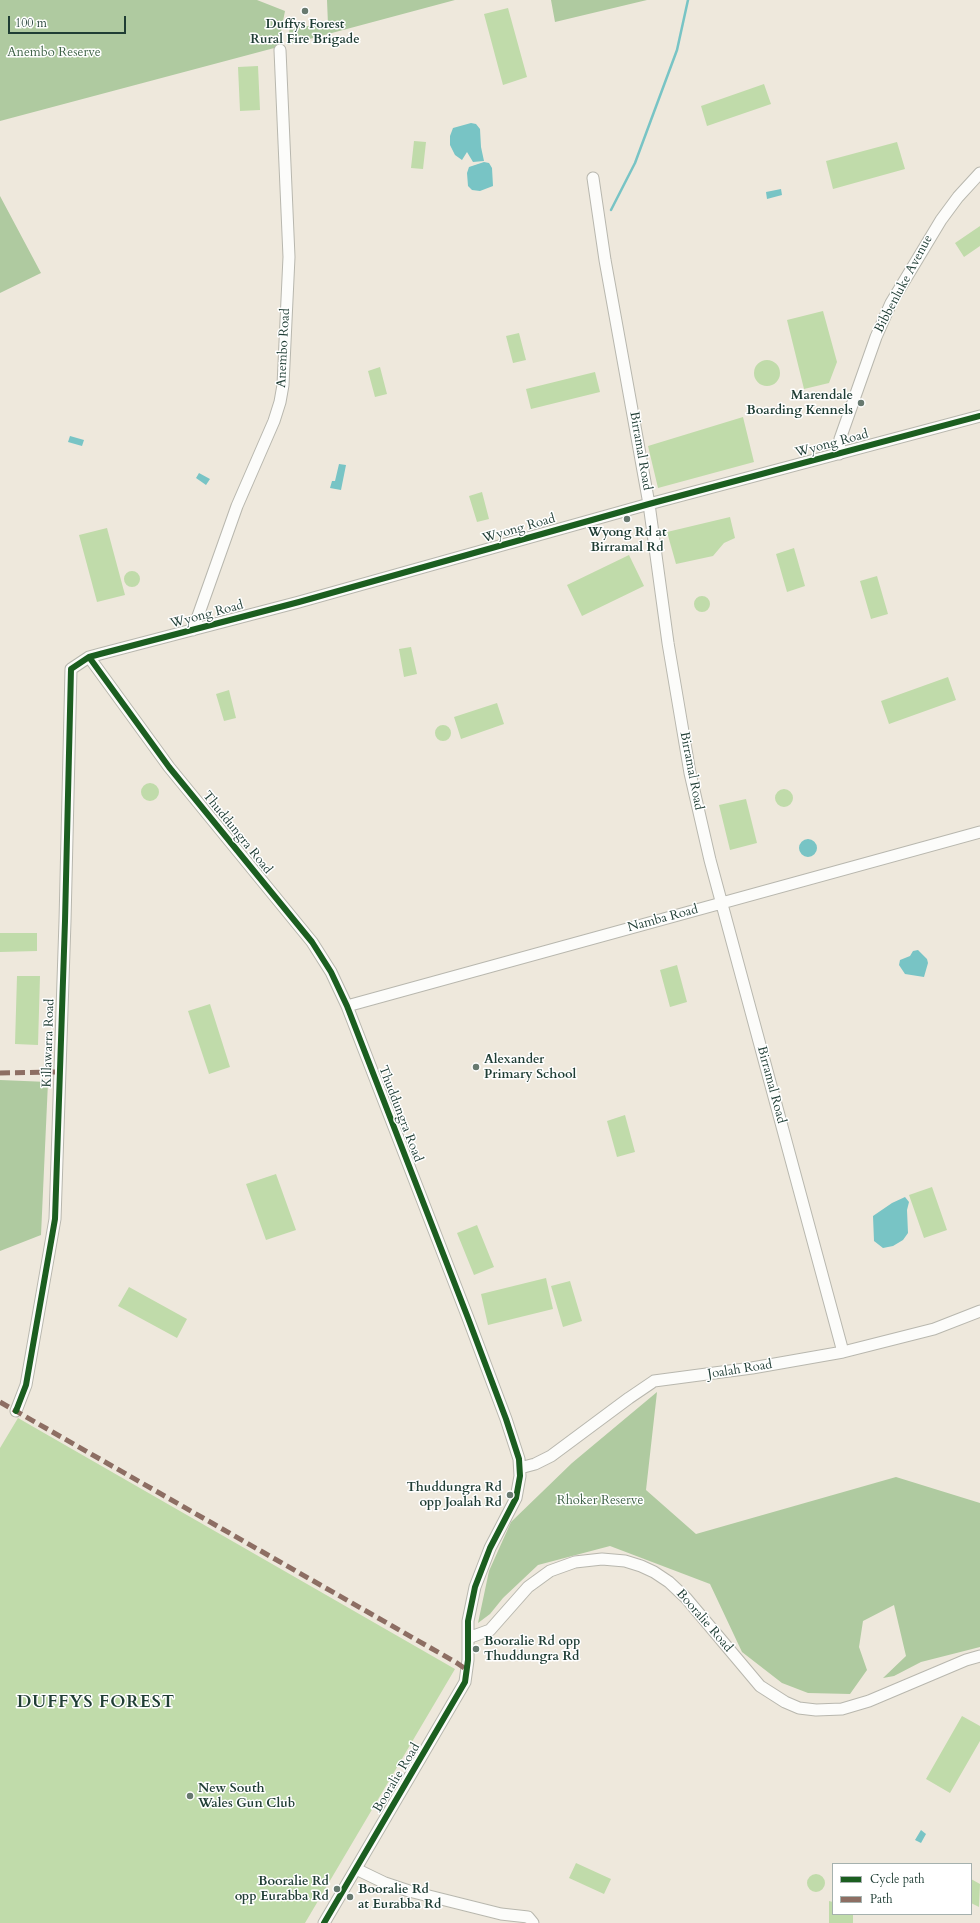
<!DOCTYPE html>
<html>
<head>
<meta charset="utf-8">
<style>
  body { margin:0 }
  #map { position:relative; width:980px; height:1923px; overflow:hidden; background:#eee8dc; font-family:Cardo,serif }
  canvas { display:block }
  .legend { position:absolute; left:832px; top:1863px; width:140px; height:52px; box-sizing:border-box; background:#fff; border:1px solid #a5b1ae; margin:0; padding:5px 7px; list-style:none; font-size:12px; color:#1f3d34 }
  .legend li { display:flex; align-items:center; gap:8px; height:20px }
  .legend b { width:20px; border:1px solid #a5b1ae }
  .scale { position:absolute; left:8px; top:16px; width:118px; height:18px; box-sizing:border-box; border:2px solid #1f3d34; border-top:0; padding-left:5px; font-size:12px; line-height:14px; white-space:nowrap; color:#1f3d34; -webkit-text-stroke:3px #fff; paint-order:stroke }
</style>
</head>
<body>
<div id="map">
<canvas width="980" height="1923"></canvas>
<ul class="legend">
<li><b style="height:5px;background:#1b5e20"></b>Cycle path</li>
<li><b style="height:5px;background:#8d6e63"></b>Path</li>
</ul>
<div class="scale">100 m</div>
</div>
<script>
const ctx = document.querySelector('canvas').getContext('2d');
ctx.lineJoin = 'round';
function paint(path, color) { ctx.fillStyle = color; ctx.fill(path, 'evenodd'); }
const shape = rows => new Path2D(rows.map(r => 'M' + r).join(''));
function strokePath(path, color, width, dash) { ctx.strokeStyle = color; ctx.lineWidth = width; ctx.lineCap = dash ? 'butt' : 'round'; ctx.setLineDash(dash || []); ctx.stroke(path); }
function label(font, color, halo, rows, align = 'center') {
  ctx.font = font + ' Cardo,serif'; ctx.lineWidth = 3; ctx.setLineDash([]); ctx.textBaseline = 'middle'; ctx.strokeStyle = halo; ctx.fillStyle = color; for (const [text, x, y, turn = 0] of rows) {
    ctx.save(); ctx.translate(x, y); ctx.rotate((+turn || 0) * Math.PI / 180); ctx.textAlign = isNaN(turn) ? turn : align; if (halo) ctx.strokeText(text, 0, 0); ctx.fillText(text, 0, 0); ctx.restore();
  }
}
paint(shape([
  [508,8,527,77,503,85,484,14],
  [258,66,260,110,240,111,238,67],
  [764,84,771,104,707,126,701,106],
  [414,141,426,142,423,169,411,168],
  [897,142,905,169,833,189,826,161],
  [980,226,980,246,964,257,955,243],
  [823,311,837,362,829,383,804,389,787,320],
  [519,333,526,360,513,363,506,336],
  '754 373a13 13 0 1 1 26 0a13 13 0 1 1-26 0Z',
  [380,367,387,394,375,397,368,371],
  [595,372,600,392,531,409,526,389],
  [743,417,754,462,658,488,648,446],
  [482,492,489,519,477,522,469,496],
  [730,517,735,538,724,543,713,556,676,564,667,532],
  [107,528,125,595,97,602,79,535],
  [794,548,805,586,787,592,776,554],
  [629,555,644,586,582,616,567,585],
  '124 579a8 8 0 1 1 16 0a8 8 0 1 1-16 0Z',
  [877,576,888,614,871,619,860,581],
  '694 604a8 8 0 1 1 16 0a8 8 0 1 1-16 0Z',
  [411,647,417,674,404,677,399,649],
  [948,677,956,700,889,724,881,701],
  [229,690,236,718,224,721,216,694],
  [497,703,504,724,461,739,454,717],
  '435 733a8 8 0 1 1 16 0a8 8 0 1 1-16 0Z',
  '141 792a9 9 0 1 1 18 0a9 9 0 1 1-18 0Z',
  '775 798a9 9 0 1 1 18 0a9 9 0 1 1-18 0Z',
  [746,799,757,843,730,850,719,805],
  [0,933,37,933,37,951,0,952],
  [677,965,687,1002,670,1007,660,970],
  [17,976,40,976,38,1045,15,1044],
  [210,1004,230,1067,209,1074,188,1011],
  [625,1115,635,1152,617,1157,607,1121],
  [276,1174,296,1230,266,1240,246,1184],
  [932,1187,947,1230,924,1238,909,1195],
  [477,1225,494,1267,474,1275,457,1233],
  [546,1278,553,1309,488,1325,481,1294],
  [570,1281,582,1321,563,1327,551,1286],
  [129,1287,187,1319,177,1338,118,1306],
  [18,1418,455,1669,305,1923,0,1923,0,1448],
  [962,1716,980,1726,980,1741,950,1793,926,1779],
  [576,1863,611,1879,604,1894,569,1878],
  '807 1883a9 9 0 1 1 18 0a9 9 0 1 1-18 0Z',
  [971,1879,980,1884,979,1907,971,1903],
  [829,1901,833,1902,833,1914,853,1914,853,1923,829,1923]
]), '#c0dbaa');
paint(shape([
  [0,0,257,0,285,11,278,47,0,121],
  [327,0,455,0,287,45,290,27,328,25],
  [551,0,647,0,555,22],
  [0,196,41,273,0,293],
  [0,1080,48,1082,41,1235,0,1251],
  [657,1392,646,1490,696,1534,896,1477,980,1503,980,1647,921,1662,894,1676,883,1678,906,1656,894,1605,863,1621,859,1647,867,1670,850,1694,808,1693,782,1683,742,1652,710,1584,610,1546,538,1565,503,1598,490,1614,478,1623,489,1571,511,1522,572,1463]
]), '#afcaa0');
paint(shape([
  [471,123,476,124,480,129,481,147,484,161,473,162,467,152,462,160,455,155,450,145,450,136,453,128],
  [484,162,489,163,492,168,493,186,480,191,472,190,468,186,467,173,469,167],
  [781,189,782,195,767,199,766,192],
  [70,436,84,440,82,446,68,442],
  [339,464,346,465,341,490,330,488,332,481,335,481],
  [199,473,210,479,206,485,196,478],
  '799 848a9 9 0 1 1 18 0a9 9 0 1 1-18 0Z',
  [918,950,927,959,928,963,924,977,905,974,899,965,900,960,910,956,913,951],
  [905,1197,909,1202,907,1210,908,1233,903,1240,893,1246,883,1248,874,1241,873,1216,892,1203],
  [921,1830,926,1834,921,1843,915,1840]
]), '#78c4c5');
strokePath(shape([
  [611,210,635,163,677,50,688,0]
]), '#78c4c5', 2.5);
const minor = shape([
  [593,178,605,260,649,504,668,643,690,773,710,860,843,1352],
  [839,454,840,439,876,337,891,303,941,220,958,197,980,173],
  [193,630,237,506,274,421,280,402,283,385,289,257,280,50],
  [89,657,169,767,312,942,331,972,347,1006,468,1318,506,1419,519,1459,520,1476,516,1498,490,1548,475,1587,468,1621,468,1660,465,1682,324,1923],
  [347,1006,980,832],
  [16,1411,26,1385,55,1219,65,921,71,669,89,657,100,654,299,602,649,504,980,416],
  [520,1468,535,1464,551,1456,629,1398,654,1381,752,1368,843,1352,934,1329,980,1311],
  [468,1638,490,1630,528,1587,550,1571,575,1562,602,1559,625,1561,641,1566,654,1572,669,1582,686,1598,760,1686,785,1702,799,1708,816,1710,842,1709,869,1701,966,1660,980,1656],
  [356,1869,385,1883,409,1891,501,1914,528,1917,533,1923]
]);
strokePath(minor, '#b8b7ae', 13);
strokePath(minor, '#fcfcfa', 11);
strokePath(shape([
  [0,1073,59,1072],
  [0,1402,457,1663,467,1670]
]), '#8d6e63', 5, [10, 5]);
strokePath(shape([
  [89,657,169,767,312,942,331,972,347,1006,468,1318,506,1419,519,1459,520,1476,516,1498,490,1548,475,1587,468,1621,468,1660,465,1682,324,1923],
  [16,1411,26,1385,55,1219,65,921,71,669,89,657,100,654,299,602,649,504,980,416]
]), '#1b5e20', 6);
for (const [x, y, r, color] of [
  [305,11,4,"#67796f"],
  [861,403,4,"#67796f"],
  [627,519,4,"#67796f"],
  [476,1067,4,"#67796f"],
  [510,1495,4,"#67796f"],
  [476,1649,4,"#67796f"],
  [190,1796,4,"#67796f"],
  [337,1889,4,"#67796f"],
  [350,1897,4,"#67796f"]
]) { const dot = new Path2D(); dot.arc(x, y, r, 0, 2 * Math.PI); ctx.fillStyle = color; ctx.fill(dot); strokePath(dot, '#fff', 1.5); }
label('bold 13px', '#1f3d34', '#fff', [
  ["Duffys Forest",305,25,"center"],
  ["Rural Fire Brigade",305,40,"center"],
  ["Marendale",853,396,"right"],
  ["Boarding Kennels",853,411,"right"],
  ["Wyong Rd at",627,533,"center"],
  ["Birramal Rd",627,548,"center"],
  ["Alexander",484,1060],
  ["Primary School",484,1075],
  ["Thuddungra Rd",502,1488,"right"],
  ["opp Joalah Rd",502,1503,"right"],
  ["Booralie Rd opp",484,1642],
  ["Thuddungra Rd",484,1657],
  ["New South",198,1789],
  ["Wales Gun Club",198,1804],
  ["Booralie Rd",329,1882,"right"],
  ["opp Eurabba Rd",329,1897,"right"],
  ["Booralie Rd",358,1890],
  ["at Eurabba Rd",358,1905]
], 'left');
label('13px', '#3e6247', '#fff', [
  ["Anembo Reserve",54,53],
  ["Rhoker Reserve",600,1501]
]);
label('13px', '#1f3d34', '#fff', [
  ["Bibbenluke Avenue",904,284,-62],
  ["Anembo Road",284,348,-87],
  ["Wyong Road",832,444,-15],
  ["Birramal Road",640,451,80],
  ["Wyong Road",519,529,-16],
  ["Wyong Road",207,615,-15],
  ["Birramal Road",691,771,79],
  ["Thuddungra Road",237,833,51],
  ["Namba Road",663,919,-15],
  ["Killawarra Road",49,1043,-88],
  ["Birramal Road",771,1085,75],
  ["Thuddungra Road",400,1114,69],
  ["Joalah Road",740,1370,-9],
  ["Booralie Road",704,1621,49],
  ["Booralie Road",397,1778,-59]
]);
ctx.letterSpacing = '1px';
label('bold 17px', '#1f3d34', '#fff', [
  ["DUFFYS FOREST",96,1703]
]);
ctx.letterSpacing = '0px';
</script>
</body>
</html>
